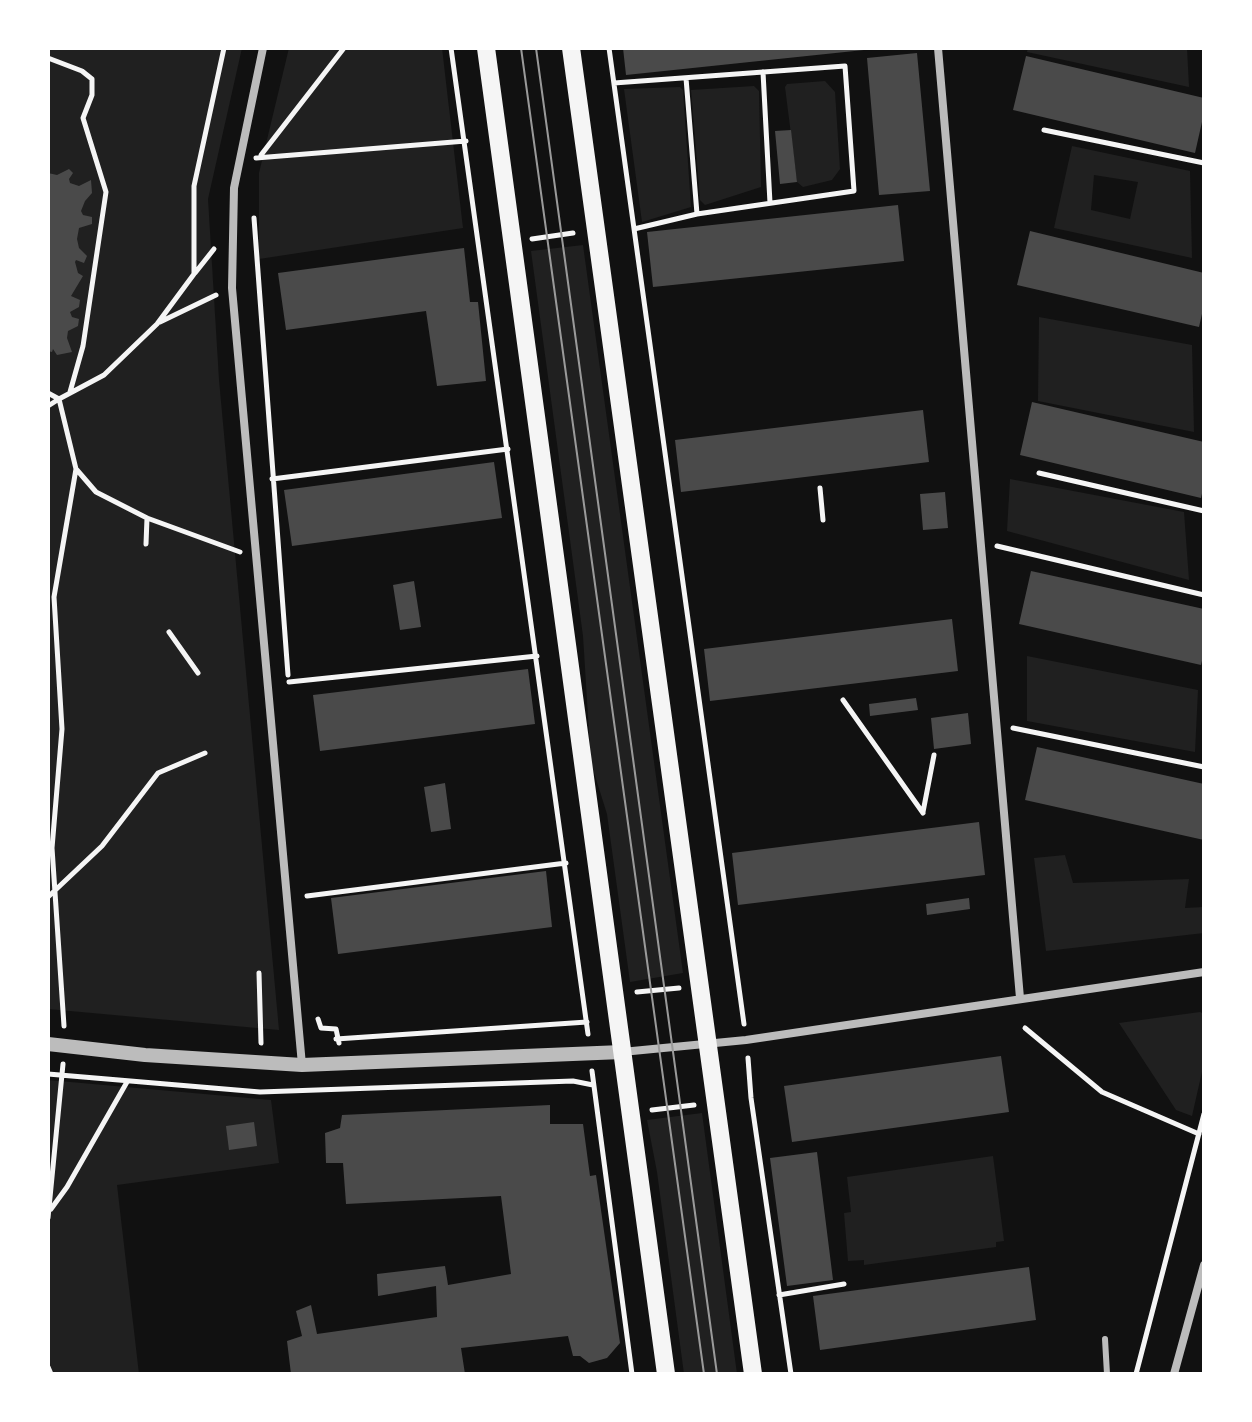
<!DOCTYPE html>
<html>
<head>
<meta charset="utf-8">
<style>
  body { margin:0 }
  #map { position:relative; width:1252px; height:1422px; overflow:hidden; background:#111; font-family:"Times New Roman",serif }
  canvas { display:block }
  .frame { position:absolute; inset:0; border:50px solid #fff; pointer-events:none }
</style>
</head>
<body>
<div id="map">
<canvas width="1252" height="1422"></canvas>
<div class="frame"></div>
</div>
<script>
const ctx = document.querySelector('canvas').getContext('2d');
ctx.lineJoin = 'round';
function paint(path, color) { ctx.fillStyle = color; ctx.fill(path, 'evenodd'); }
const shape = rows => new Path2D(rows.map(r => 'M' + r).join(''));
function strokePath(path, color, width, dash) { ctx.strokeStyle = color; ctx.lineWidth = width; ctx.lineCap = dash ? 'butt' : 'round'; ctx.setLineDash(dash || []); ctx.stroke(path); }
paint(shape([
  [48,48,242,48,208,199,219,380,279,1030,48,1009],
  [289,48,442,48,463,228,259,259,259,173],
  [1028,48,1187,48,1189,87,1027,52],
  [825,81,835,92,840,169,832,180,803,187,797,182,785,87,787,84],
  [754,86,759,91,761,187,705,205,700,200,691,90],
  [680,87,683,90,691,207,642,222,624,89],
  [1072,146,1190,171,1192,258,1054,228],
  [1094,175,1138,182,1130,219,1091,210],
  [583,245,683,973,630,982,607,814,591,763,583,636,531,251],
  [1039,317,1192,345,1194,432,1038,401],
  [1010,479,1184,512,1189,580,1007,531],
  [1027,656,1198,690,1195,752,1027,721],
  [1065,855,1073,883,1189,879,1185,908,1204,907,1204,933,1046,951,1034,858],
  [1200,1012,1204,1014,1204,1063,1192,1116,1176,1110,1119,1023],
  [48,1080,271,1100,279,1163,117,1185,139,1374,48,1374],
  [702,1113,737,1374,684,1374,657,1172,647,1120],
  [993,1156,1004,1241,996,1242,996,1247,864,1265,864,1260,848,1261,844,1213,851,1212,847,1177]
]), '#202020');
paint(shape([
  [623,48,864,48,864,50,626,75],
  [917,53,930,191,879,195,867,58],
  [1026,56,1204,98,1204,113,1195,153,1013,110],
  [791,130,797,182,780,184,775,131],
  [69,169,73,173,69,179,70,183,79,186,91,180,92,193,85,201,81,211,83,215,92,217,92,224,79,228,77,239,79,248,87,256,84,263,76,260,75,262,78,273,83,276,71,296,80,300,79,307,70,312,72,317,79,319,78,326,68,331,67,338,72,352,57,355,53,349,52,352,48,351,48,173,57,175],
  [898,205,904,261,653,287,647,232],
  [1030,231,1204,273,1204,305,1199,327,1017,285],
  [464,248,470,302,478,302,486,381,437,386,426,311,286,330,278,273],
  [1032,402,1204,442,1204,484,1201,498,1020,455],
  [923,410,929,462,681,492,675,440],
  [494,462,502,518,292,546,284,490],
  [945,492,948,528,923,530,920,494],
  [1031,571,1204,609,1204,652,1201,665,1019,624],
  [414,581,421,627,400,630,393,585],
  [952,619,958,671,710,701,704,649],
  [528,669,535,724,320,751,313,695],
  [916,698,918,710,870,716,869,704],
  [968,713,971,744,934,749,931,718],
  [1037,747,1204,784,1204,840,1025,800],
  [445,783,451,829,431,832,424,787],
  [979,822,985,875,738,905,732,853],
  [546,871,552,927,338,954,331,898],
  [969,898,970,909,927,915,926,904],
  [1001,1056,1009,1112,792,1142,784,1086],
  [550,1105,550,1124,583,1124,590,1176,596,1175,620,1343,607,1358,589,1363,580,1356,573,1356,568,1336,461,1348,465,1374,291,1374,287,1341,302,1336,296,1311,311,1305,317,1334,437,1317,436,1286,378,1296,377,1274,445,1266,448,1285,511,1274,501,1196,346,1204,343,1163,326,1163,325,1133,340,1128,342,1115],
  [254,1122,257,1146,229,1150,226,1126],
  [817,1152,833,1280,787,1286,770,1158],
  [1029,1267,1036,1320,820,1350,813,1296]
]), '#4a4a4a');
strokePath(shape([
  [451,48,588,1034],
  [609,48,744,1024],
  [48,58,82,71,92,79,92,95,83,118,106,192,83,346,70,392],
  [763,72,770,203],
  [686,78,697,214],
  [614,83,845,66,854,191,697,214,634,229],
  [1044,130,1204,163],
  [261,155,344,48],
  [256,158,466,141],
  [254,218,288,675],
  [532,239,573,233],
  [195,273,214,249],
  [160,322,216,295],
  [48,393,59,399,48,406],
  [77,470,96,492,147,518,240,552],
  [1039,473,1204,511],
  [272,479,508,449],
  [820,488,823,520],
  [146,544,147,518],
  [997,546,1204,595],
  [169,632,198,673],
  [289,682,537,656],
  [843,700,923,813],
  [1013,728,1204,767],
  [923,812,934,755],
  [307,896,566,863],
  [48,897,102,846,158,773,205,753],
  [259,973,261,1043],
  [637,992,679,988],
  [318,1019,321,1028,336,1029,339,1043],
  [64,1026,52,848,62,729,54,597,76,469,59,399,104,375,157,324,194,274,194,186,224,48],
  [1025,1028,1102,1092,1199,1134],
  [336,1039,587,1022],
  [748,1058,751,1098,791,1374],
  [592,1071,632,1374],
  [48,1074,260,1092,573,1081,593,1085],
  [652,1110,694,1105],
  [51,1209,67,1187,127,1082],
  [48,1218,63,1064],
  [779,1295,844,1284],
  [48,1367,51,1374],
  [1136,1374,1204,1114]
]), '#f5f5f5', 5);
strokePath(shape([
  [1105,1339,1107,1374]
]), '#bcbcbc', 6);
strokePath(shape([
  [263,48,234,188,232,288,302,1065],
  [938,48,1020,998],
  [622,1052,746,1040,1204,972],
  [1174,1374,1204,1265]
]), '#bcbcbc', 8);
strokePath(shape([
  [48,1044,145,1055,302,1065,622,1052]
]), '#bcbcbc', 14);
strokePath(shape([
  [486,48,666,1374],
  [571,48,753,1374]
]), '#f5f5f5', 18);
strokePath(shape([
  [521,48,704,1374],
  [536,48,717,1374]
]), '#9a9a9a', 2);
</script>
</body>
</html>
